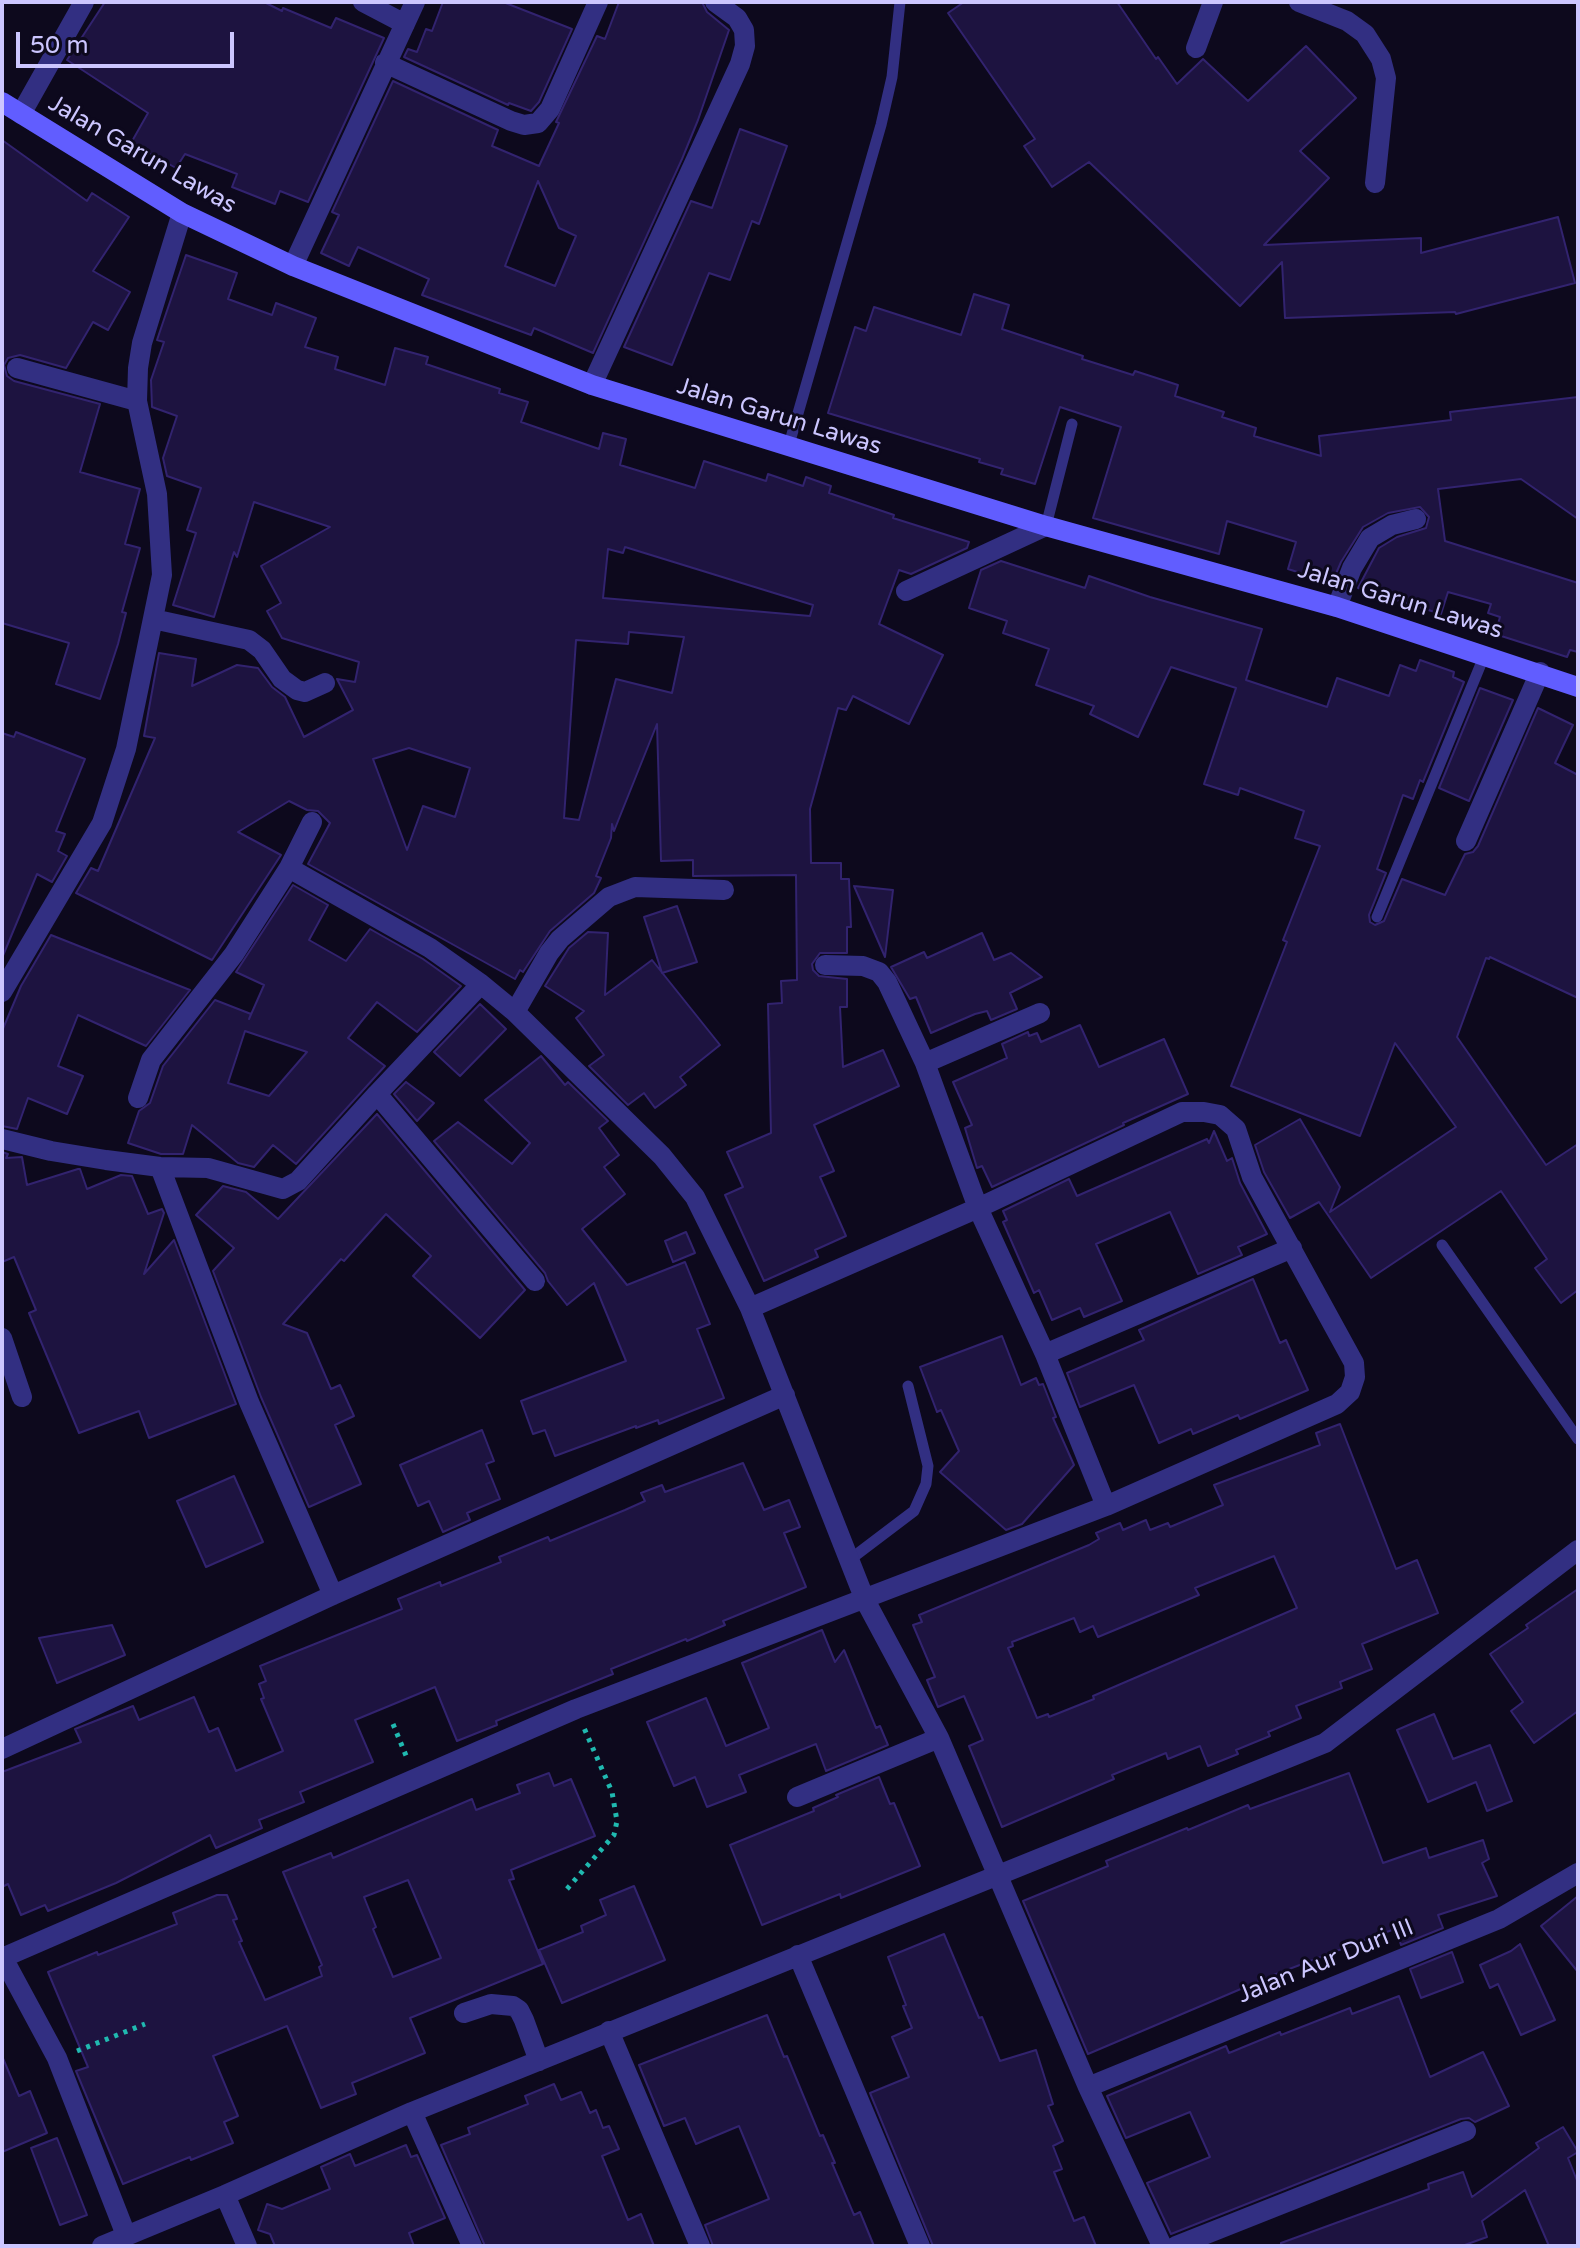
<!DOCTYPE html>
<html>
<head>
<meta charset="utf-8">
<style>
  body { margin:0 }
  #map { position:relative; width:1580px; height:2248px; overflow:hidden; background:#0d091d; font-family:"Varela Round",sans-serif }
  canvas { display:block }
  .frame { position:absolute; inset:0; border:4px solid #ccc6ff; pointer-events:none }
  .scale { position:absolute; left:16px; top:32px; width:218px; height:36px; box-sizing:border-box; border:4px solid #ccc6ff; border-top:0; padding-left:10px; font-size:24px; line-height:28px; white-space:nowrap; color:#ccc6ff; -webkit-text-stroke:6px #0d091d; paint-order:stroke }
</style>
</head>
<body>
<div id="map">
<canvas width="1580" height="2248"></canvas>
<div class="frame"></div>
<div class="scale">50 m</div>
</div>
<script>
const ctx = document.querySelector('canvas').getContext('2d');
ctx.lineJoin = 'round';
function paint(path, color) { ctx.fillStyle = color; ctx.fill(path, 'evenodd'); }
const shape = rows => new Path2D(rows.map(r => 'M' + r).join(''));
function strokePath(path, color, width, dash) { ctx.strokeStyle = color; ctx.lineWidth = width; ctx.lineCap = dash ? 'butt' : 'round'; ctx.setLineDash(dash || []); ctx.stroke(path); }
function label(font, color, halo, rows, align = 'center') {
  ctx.font = font + ' "Varela Round",sans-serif'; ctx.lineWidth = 6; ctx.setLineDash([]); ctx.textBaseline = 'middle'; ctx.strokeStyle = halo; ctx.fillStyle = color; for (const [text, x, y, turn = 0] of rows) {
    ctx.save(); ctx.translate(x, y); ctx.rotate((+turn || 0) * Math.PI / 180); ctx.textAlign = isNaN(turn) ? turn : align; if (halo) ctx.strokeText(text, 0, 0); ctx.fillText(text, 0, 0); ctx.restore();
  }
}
const building = shape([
  [105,2,264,2,282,11,283,8,331,28,336,18,384,38,308,202,280,191,275,204,232,187,237,174,185,154,176,168,131,143,148,113,67,60,105,2],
  [443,2,503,2,572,29,539,102,531,111,509,103,508,105,404,57,408,49,417,52,426,29,432,31,443,2],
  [619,2,702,2,707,12,729,30,698,120,682,159,593,353,534,328,531,335,422,295,429,279,358,247,349,266,321,253,339,215,332,212,393,81,498,130,492,146,539,166,559,123,556,122,597,36,605,39,619,2],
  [538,181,559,228,576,236,555,286,505,266,538,181],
  [964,2,1117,2,1156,59,1158,57,1177,84,1203,59,1248,101,1306,46,1356,98,1300,151,1329,178,1264,245,1421,238,1421,253,1558,217,1575,283,1456,314,1455,312,1285,318,1282,262,1240,306,1089,162,1052,187,1024,146,1035,139,948,13,964,2],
  [740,129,787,146,759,224,752,221,730,280,709,273,672,365,624,347,691,201,712,208,740,129],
  [2,140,87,201,92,193,129,217,93,271,130,292,108,330,93,322,66,368,20,355,8,358,4,365,7,376,14,381,100,404,80,472,140,489,125,544,140,548,122,612,126,613,118,644,100,699,56,684,69,643,2,623,2,140],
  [186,255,237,273,228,299,272,315,276,303,316,318,305,347,338,357,335,369,385,385,395,348,428,357,426,364,500,389,499,393,528,402,521,422,599,449,603,433,626,439,620,465,695,488,704,461,766,481,768,474,803,486,806,477,831,486,829,493,894,515,893,518,969,542,967,548,911,574,899,570,879,624,943,655,909,724,853,696,846,710,838,708,810,809,811,863,841,863,841,879,849,879,851,927,847,927,847,953,820,953,812,964,813,970,819,976,847,979,847,1007,840,1007,843,1067,883,1050,899,1086,814,1125,834,1171,820,1177,846,1236,815,1250,818,1257,764,1281,725,1195,743,1187,727,1152,771,1133,768,1004,782,1003,781,981,797,980,796,875,693,876,693,860,661,861,657,724,614,831,612,824,611,838,596,876,601,878,594,893,550,931,523,972,520,970,515,979,308,864,330,823,318,811,307,810,289,801,238,832,281,855,212,960,76,893,91,868,98,871,155,738,144,736,159,653,196,659,192,686,237,665,258,668,272,687,285,697,304,737,353,710,337,679,355,682,359,662,282,638,267,611,281,603,261,566,330,527,254,502,237,557,234,552,214,617,173,605,196,533,187,530,201,488,167,476,163,458,177,416,152,407,151,380,164,342,157,340,186,255],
  [625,547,813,605,810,616,603,598,608,549,623,553,625,547],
  [629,632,684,637,672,693,616,679,579,820,564,818,576,640,628,644,629,632],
  [409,748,470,768,455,817,423,806,407,850,373,759,409,748],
  [974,294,1009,305,1002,329,1083,356,1082,359,1133,375,1135,371,1178,385,1175,396,1224,412,1222,417,1256,428,1254,436,1321,456,1319,436,1451,420,1450,412,1578,397,1578,519,1521,479,1438,489,1445,541,1578,583,1578,652,1570,650,1567,657,1495,634,1500,617,1488,613,1491,604,1448,592,1441,614,1358,588,1379,548,1397,537,1426,528,1429,517,1420,507,1388,513,1363,527,1341,562,1332,583,1288,569,1296,542,1227,521,1219,554,1093,518,1121,427,1060,407,1035,484,1001,474,1003,469,979,462,980,459,828,413,855,327,866,331,874,307,961,335,974,294],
  [1001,561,1085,588,1089,576,1150,597,1262,629,1246,680,1327,707,1337,678,1389,696,1400,665,1416,671,1420,660,1454,672,1453,677,1464,682,1423,782,1420,780,1413,799,1403,795,1377,869,1386,873,1369,915,1370,922,1375,925,1384,921,1402,879,1445,895,1465,854,1473,852,1478,846,1538,708,1573,725,1555,763,1578,775,1578,998,1490,957,1489,959,1486,958,1457,1037,1546,1165,1578,1144,1578,1290,1561,1303,1535,1268,1547,1259,1501,1191,1371,1278,1319,1202,1290,1218,1264,1172,1255,1145,1300,1119,1340,1187,1330,1212,1456,1127,1395,1043,1360,1136,1231,1086,1287,942,1283,940,1320,846,1295,838,1304,811,1240,788,1238,795,1204,784,1236,688,1171,667,1138,737,1090,714,1094,706,1036,685,1049,649,1003,633,1007,621,969,608,981,570,1001,561],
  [1480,688,1513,700,1469,801,1439,788,1480,688],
  [16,732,85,759,56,831,65,834,58,851,67,856,52,882,37,874,2,958,2,733,14,737,16,732],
  [293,885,328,905,309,940,346,961,370,929,423,959,461,986,417,1032,377,1002,348,1038,385,1066,296,1164,273,1145,254,1167,238,1163,192,1125,183,1154,161,1154,128,1143,139,1111,150,1103,163,1066,215,1000,251,1014,249,1019,264,985,236,972,293,885],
  [245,1031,307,1052,269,1096,228,1083,245,1031],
  [854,886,893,890,885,957,854,886],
  [677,906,697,962,662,973,644,917,677,906],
  [588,932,608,933,605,995,652,960,720,1045,680,1077,686,1085,655,1108,644,1093,628,1105,589,1066,604,1055,576,1018,584,1011,545,986,569,948,588,932],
  [982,933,994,960,1011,953,1042,977,1010,993,1017,1009,991,1020,987,1011,975,1014,931,1033,916,997,910,999,891,967,924,952,927,958,982,933],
  [51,935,190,990,146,1046,78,1015,58,1066,83,1076,67,1114,28,1098,17,1129,2,1126,2,1031,21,986,51,935],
  [480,1004,506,1029,460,1076,434,1052,480,1004],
  [1080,1025,1099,1067,1164,1039,1188,1094,1123,1123,1124,1125,992,1187,982,1166,977,1168,965,1128,972,1125,953,1082,1007,1058,1002,1044,1028,1032,1029,1036,1037,1033,1041,1042,1080,1025],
  [541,1056,565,1085,568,1082,608,1121,599,1128,619,1155,604,1167,625,1194,582,1229,627,1285,685,1262,710,1324,697,1329,724,1398,659,1424,658,1420,636,1428,636,1426,555,1456,545,1430,533,1434,521,1401,626,1361,594,1283,567,1305,548,1281,545,1273,434,1141,458,1122,512,1164,530,1143,485,1100,541,1056],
  [406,1082,434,1103,417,1121,394,1094,406,1082],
  [377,1114,525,1290,480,1338,413,1276,431,1256,386,1214,344,1261,341,1259,283,1324,307,1333,331,1389,340,1385,354,1416,335,1425,361,1484,309,1507,261,1397,213,1271,234,1248,196,1215,223,1186,246,1192,278,1219,377,1114],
  [1214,1131,1227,1161,1232,1158,1240,1183,1267,1234,1238,1247,1242,1255,1198,1274,1170,1212,1096,1244,1122,1301,1084,1317,1080,1308,1052,1320,1039,1290,1034,1293,1003,1222,1007,1220,1003,1211,1069,1179,1077,1196,1207,1139,1209,1143,1214,1131],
  [2,1152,8,1154,6,1158,22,1157,27,1185,78,1169,80,1169,87,1189,121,1175,132,1176,148,1214,162,1209,164,1213,144,1274,174,1240,236,1404,149,1438,139,1411,79,1433,29,1313,36,1310,14,1257,2,1262,2,1152],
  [686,1232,695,1253,673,1262,665,1241,686,1232],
  [1253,1279,1280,1343,1286,1340,1308,1390,1240,1419,1238,1415,1193,1434,1191,1429,1159,1443,1134,1385,1080,1407,1067,1373,1144,1340,1139,1330,1253,1279],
  [1002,1336,1021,1385,1036,1378,1039,1385,1043,1384,1056,1417,1053,1418,1074,1465,1022,1524,1006,1530,940,1472,959,1451,941,1410,937,1412,920,1367,1002,1336],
  [1340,1424,1396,1569,1417,1560,1438,1613,1362,1644,1372,1669,1340,1682,1342,1688,1296,1706,1301,1718,1268,1732,1270,1736,1236,1750,1238,1754,1208,1766,1200,1746,1168,1759,1166,1753,1112,1775,1114,1779,1002,1827,969,1746,983,1740,964,1696,938,1707,927,1680,935,1677,913,1625,922,1622,919,1615,1089,1545,1099,1539,1096,1533,1120,1523,1123,1530,1146,1520,1150,1530,1168,1523,1170,1527,1223,1505,1214,1485,1320,1445,1316,1433,1340,1424],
  [1274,1556,1297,1608,1093,1696,1094,1699,1049,1717,1048,1714,1037,1718,1008,1648,1013,1646,1012,1642,1074,1618,1080,1632,1093,1626,1098,1637,1199,1595,1195,1588,1274,1556],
  [482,1430,494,1461,486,1464,500,1499,467,1513,470,1520,443,1532,429,1501,418,1506,400,1465,482,1430],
  [743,1463,764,1510,789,1500,800,1527,784,1533,806,1587,723,1621,725,1625,687,1641,686,1639,611,1669,613,1674,496,1721,497,1725,457,1741,435,1687,355,1720,373,1762,300,1792,304,1802,259,1820,262,1828,216,1848,210,1835,116,1883,48,1911,45,1905,21,1915,8,1884,2,1887,2,1772,81,1742,75,1729,133,1706,139,1720,194,1697,209,1732,218,1728,236,1771,283,1751,261,1699,264,1698,259,1684,266,1681,260,1666,402,1609,398,1599,440,1582,441,1586,501,1562,499,1557,548,1537,550,1541,625,1510,645,1501,641,1493,662,1485,665,1492,743,1463],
  [234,1476,263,1542,206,1567,177,1501,234,1476],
  [1578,1589,1578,1711,1534,1743,1511,1711,1523,1702,1490,1654,1528,1628,1526,1625,1578,1589],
  [112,1625,125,1655,57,1683,39,1638,112,1625],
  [822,1630,835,1662,844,1650,876,1728,880,1726,888,1745,826,1771,816,1744,739,1775,746,1792,707,1807,695,1777,674,1786,647,1722,706,1698,726,1746,769,1728,742,1663,822,1630],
  [1434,1714,1453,1759,1490,1745,1512,1801,1487,1811,1476,1782,1428,1802,1397,1730,1434,1714],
  [549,1773,554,1786,571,1779,595,1836,511,1870,514,1879,509,1880,543,1964,410,2018,425,2053,352,2083,356,2094,321,2108,287,2026,213,2056,238,2116,224,2122,233,2143,191,2160,190,2157,123,2184,76,2071,88,2067,48,1972,97,1952,98,1955,177,1924,173,1913,217,1895,227,1895,237,1919,233,1920,242,1941,239,1942,265,2000,322,1976,319,1967,322,1965,283,1872,331,1853,333,1858,472,1799,476,1810,520,1793,517,1785,549,1773],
  [408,1880,441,1958,393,1977,373,1929,376,1927,364,1897,408,1880],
  [1349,1773,1383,1863,1426,1848,1429,1858,1483,1840,1489,1859,1482,1863,1497,1896,1438,1915,1443,1928,1401,1945,1396,1931,1392,1930,1276,1974,1088,2054,1023,1901,1108,1866,1106,1861,1187,1828,1188,1830,1248,1805,1250,1809,1349,1773],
  [879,1777,890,1804,894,1803,920,1866,841,1898,840,1894,762,1925,730,1845,814,1811,813,1808,838,1797,836,1795,879,1777],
  [634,1886,665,1960,562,2003,539,1950,583,1932,581,1926,606,1915,600,1900,634,1886],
  [1578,1896,1578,1972,1541,1926,1578,1896],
  [944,1934,979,2018,982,2017,1000,2061,1036,2050,1053,2104,1048,2106,1063,2141,1053,2146,1062,2169,1054,2172,1074,2221,1084,2217,1096,2246,933,2246,870,2093,909,2077,892,2037,912,2028,903,2006,906,2005,888,1957,944,1934],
  [1520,1944,1555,2020,1521,2035,1498,1984,1490,1988,1480,1965,1511,1951,1520,1944],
  [1452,1952,1463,1982,1421,1998,1410,1969,1452,1952],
  [1399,1996,1430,2077,1483,2052,1509,2106,1475,2122,1469,2118,1461,2119,1171,2234,1147,2183,1210,2157,1190,2112,1126,2138,1107,2096,1226,2046,1229,2053,1280,2032,1281,2035,1350,2008,1352,2014,1399,1996],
  [767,2015,784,2057,787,2056,820,2136,823,2135,835,2163,832,2163,854,2215,860,2212,874,2246,713,2246,705,2225,769,2199,739,2126,696,2144,685,2118,664,2126,639,2065,767,2015],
  [2,2056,19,2096,30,2091,47,2133,2,2152,2,2056],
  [554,2084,561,2100,581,2092,590,2113,596,2110,603,2128,609,2126,619,2149,602,2156,628,2220,641,2214,654,2246,485,2246,441,2145,470,2134,468,2128,528,2104,525,2096,554,2084],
  [1563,2127,1578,2152,1568,2158,1578,2183,1578,2246,1549,2246,1525,2190,1482,2221,1487,2237,1462,2246,1281,2246,1281,2243,1429,2189,1428,2184,1463,2172,1472,2197,1539,2148,1536,2143,1563,2127],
  [57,2138,87,2215,60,2225,31,2148,57,2138],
  [406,2145,411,2157,417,2155,445,2218,409,2233,414,2246,275,2246,270,2234,258,2230,267,2204,282,2209,330,2189,321,2167,350,2154,355,2166,406,2145]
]);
paint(building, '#1d1340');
strokePath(building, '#32236f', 2);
strokePath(shape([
  [393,1724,407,1758],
  [567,1889,614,1835,617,1821,612,1792,584,1728],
  [77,2051,145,2024]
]), '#20b9b0', 5, [4, 6]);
strokePath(shape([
  [788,448,881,125,892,77,900,2],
  [1046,526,1072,424],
  [1377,917,1485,654],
  [1442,1245,1578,1439],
  [848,1561,914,1511,926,1484,928,1466,908,1386]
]), '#322f82', 11);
strokePath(shape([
  [363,2,405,24],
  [1299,2,1347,21,1365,34,1381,59,1386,78,1375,183],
  [1196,48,1213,2],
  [385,63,511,121,524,125,538,123,550,109,598,2],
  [21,114,84,2],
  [293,266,415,2],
  [17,368,137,401],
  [592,385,740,64,745,46,744,30,737,18,715,2],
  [906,591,1046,526],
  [1337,607,1352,568,1370,538,1392,525,1416,519],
  [153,619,249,640,262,650,282,679,297,690,305,692,325,683],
  [312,822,289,868,430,948,481,984,515,1012,662,1156,695,1197,750,1308,865,1600,939,1738,1088,2087,1162,2246],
  [1466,841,1540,672],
  [825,965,863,966,879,972,887,982,925,1063,978,1208,1045,1354,1106,1506],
  [481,984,377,1094,535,1281],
  [2,992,102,823,126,749,162,575,157,494,137,401,138,368,142,343,182,213],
  [515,1012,549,953,560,939,609,897,635,887,724,890],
  [925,1063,1040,1013],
  [138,1098,151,1060,234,954,289,868],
  [2,1139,51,1151,106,1160,160,1167,208,1168,283,1189,298,1181,377,1094],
  [160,1167,249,1402,333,1595],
  [2,1338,22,1397],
  [1045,1354,1292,1248],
  [2,1749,333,1595,785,1395],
  [797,1797,939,1738],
  [798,1955,920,2246],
  [2,1956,57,2058,126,2235],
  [2,1958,576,1709,1106,1506,1337,1404,1350,1392,1355,1377,1354,1363,1252,1177,1236,1129,1220,1115,1204,1112,1182,1112,978,1208,750,1308],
  [464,2013,491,2004,513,2006,519,2010,524,2020,539,2061],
  [609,2031,700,2246],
  [1088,2087,1499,1919,1578,1873],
  [412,2112,472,2246],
  [225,2195,247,2246],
  [102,2246,225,2195,412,2112,1325,1743,1578,1550],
  [1176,2246,1466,2131]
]), '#322f82', 20);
strokePath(shape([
  [2,102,182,213,293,266,592,385,1046,526,1337,607,1578,687]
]), '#615dff', 20);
label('24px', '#ccc6ff', '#0d091d', [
  ["Jalan Garun Lawas",142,155,30],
  ["Jalan Garun Lawas",779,417,17],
  ["Jalan Garun Lawas",1400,601,17],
  ["Jalan Aur Duri III",1326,1962,-22]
]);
</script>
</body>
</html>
